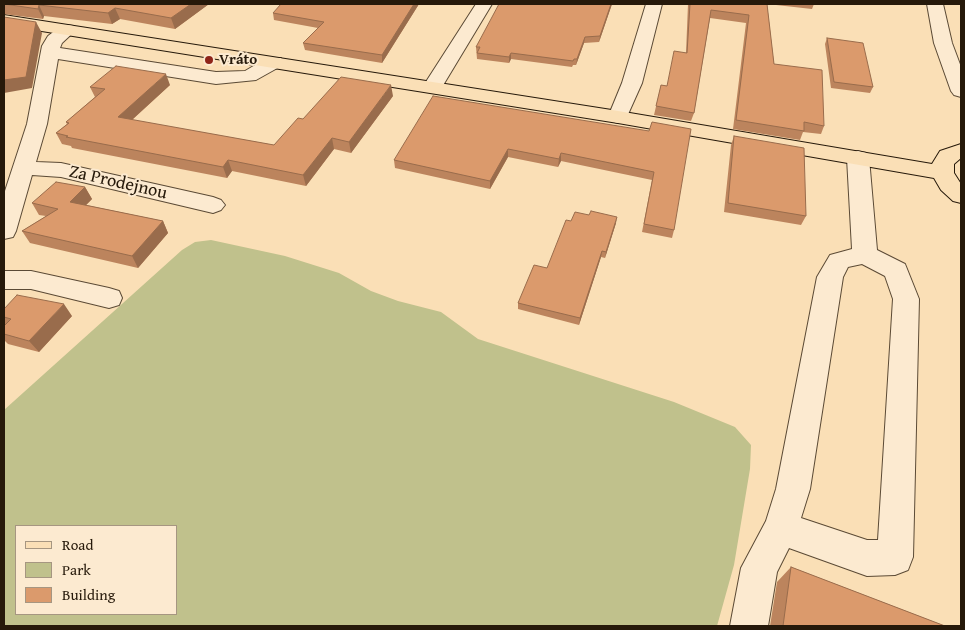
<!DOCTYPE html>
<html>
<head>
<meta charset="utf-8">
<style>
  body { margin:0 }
  #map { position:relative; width:965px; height:630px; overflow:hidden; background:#fadfb6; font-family:"Gentium Book Plus",serif }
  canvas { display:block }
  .frame { position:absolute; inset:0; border:5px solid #26190a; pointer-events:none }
  .legend { position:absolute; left:15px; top:525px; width:162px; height:90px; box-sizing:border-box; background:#fcead0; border:1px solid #a69681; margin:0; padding:6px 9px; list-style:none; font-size:15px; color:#26190a }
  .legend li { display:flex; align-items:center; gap:10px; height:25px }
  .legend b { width:25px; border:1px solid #a69681 }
</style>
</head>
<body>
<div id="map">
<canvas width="965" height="630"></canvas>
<div class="frame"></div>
<ul class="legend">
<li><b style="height:6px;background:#fadfb6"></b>Road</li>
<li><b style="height:14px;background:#c0c18c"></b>Park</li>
<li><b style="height:14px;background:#db9a6c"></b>Building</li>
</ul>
</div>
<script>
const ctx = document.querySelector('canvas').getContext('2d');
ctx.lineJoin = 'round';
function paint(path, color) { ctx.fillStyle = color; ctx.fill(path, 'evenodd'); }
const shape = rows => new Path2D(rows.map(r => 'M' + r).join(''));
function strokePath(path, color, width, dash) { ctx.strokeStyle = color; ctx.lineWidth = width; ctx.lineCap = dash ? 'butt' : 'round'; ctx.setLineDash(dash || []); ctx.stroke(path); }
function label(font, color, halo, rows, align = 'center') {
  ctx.font = font + ' "Gentium Book Plus",serif'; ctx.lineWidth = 4; ctx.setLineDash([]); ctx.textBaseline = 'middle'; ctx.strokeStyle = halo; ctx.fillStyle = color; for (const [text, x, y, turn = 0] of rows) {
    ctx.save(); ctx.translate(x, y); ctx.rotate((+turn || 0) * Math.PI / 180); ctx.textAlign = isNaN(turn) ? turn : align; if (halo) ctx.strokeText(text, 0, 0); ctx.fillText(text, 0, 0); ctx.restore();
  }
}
paint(shape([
  [211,240,285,256,339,273,371,291,398,301,441,312,478,339,674,402,735,427,751,445,750,469,734,565,717,626,4,626,4,410,182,250,195,242],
  [16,526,176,526,176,614,16,614]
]), '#c0c18c');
const minor = shape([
  [476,4,492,4,439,92,425,92,422,88,476,4],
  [646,4,662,4,642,83,625,121,618,123,611,121,608,117,622,83,646,4],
  [927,4,943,4,952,43,961,67,961,97,954,95,951,91,934,43,927,4],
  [67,25,73,26,76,30,62,43,60,48,216,72,245,71,267,58,281,58,283,62,281,66,256,80,216,84,58,59,47,124,36,162,61,163,213,197,221,200,225,205,221,210,213,213,61,177,32,175,16,231,13,237,4,239,4,194,27,124,42,46,48,36,61,26,67,25],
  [858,151,866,153,869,158,877,250,905,264,919,299,913,557,908,570,895,575,867,576,789,548,777,572,768,626,730,626,741,568,766,521,776,489,817,277,830,255,852,249,847,158,850,153,858,151],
  [862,264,885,276,893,299,878,540,867,540,801,518,810,489,843,277,848,267,862,264],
  [4,271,31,271,109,288,119,291,122,298,119,305,109,308,31,289,4,289,4,271]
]);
const major = shape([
  [4,15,618,111,932,164,940,151,961,144,961,158,954,164,954,173,961,184,961,203,953,201,941,190,934,178,618,123,4,25,4,15]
]);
strokePath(minor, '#5b4a35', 2);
strokePath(major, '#26190a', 2);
paint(minor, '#fcead0');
paint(major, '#fadfb6');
paint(shape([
  [4,4,209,4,175,29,120,19,112,24,44,16,43,19,4,14],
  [419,4,382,63,305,50,303,43,318,28,274,20,273,13],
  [612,4,599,42,584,43,576,65,573,65,572,67,511,59,509,63,477,59,476,47],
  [688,4,814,4,812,9,767,4,774,64,824,126,821,134,803,132,800,140,733,129,746,23,710,18,694,113,691,121,654,115,661,85,667,86,686,53],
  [827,38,873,87,870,93,831,88,825,44],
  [170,85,132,120,274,145,303,119,393,96,351,153,334,149,306,186,232,171,227,178,72,148,71,146,62,144,56,133,67,124,66,122,95,97,90,87],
  [649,131,674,230,672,238,642,232,652,180,561,161,558,167,508,157,490,189,395,168,394,160],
  [734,136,806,216,801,225,724,212,731,145],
  [85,187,92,199,86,205,163,221,168,233,138,268,30,243,22,231,46,216,39,215,32,203],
  [571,221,616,223,605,258,601,257,579,325,518,309,518,303,547,268],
  [4,309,72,316,39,352,8,344,4,340,4,326,5,325,4,323],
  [791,567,945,626,770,626,777,582]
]), '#bc845d');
paint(shape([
  [191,4,209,4,175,29,171,18],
  [414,4,419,4,382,63,382,55],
  [611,4,612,4,599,42,600,36],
  [39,5,44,16,43,19,38,9],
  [115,8,120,19,112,24,108,13],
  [36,22,42,33,32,88,4,93,4,80],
  [585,37,584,43,576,65,577,59],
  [511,53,511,59,509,63,509,57],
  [166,74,170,85,123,128,118,117],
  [391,85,393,96,351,153,349,142],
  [332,138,334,149,306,186,303,175],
  [508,149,508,157,490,189,490,181],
  [561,153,561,161,558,167,559,159],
  [228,160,232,171,227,178,223,167],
  [85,187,92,199,77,214,70,202],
  [617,217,616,223,605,258,606,252],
  [163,221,168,233,138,268,132,256],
  [602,251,601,257,579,325,580,318],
  [64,304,72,316,39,352,29,341]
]), '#996c4c');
const building = shape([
  [4,4,191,4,171,18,115,8,108,13,39,5,38,9,4,4],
  [281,4,414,4,382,55,303,43,324,22,273,13,281,4],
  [499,4,611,4,600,36,585,37,577,59,574,59,573,61,511,53,509,57,477,53,480,47,476,47,499,4],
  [690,4,767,4,774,64,822,70,824,126,804,122,804,131,736,120,749,15,711,10,694,113,656,106,661,85,667,86,674,51,687,53,690,4],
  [4,17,36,22,26,77,4,80,4,17],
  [827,38,863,43,873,87,834,82,827,38],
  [116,66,166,74,118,117,274,145,298,118,303,119,341,77,391,85,349,142,332,138,303,175,228,160,223,167,66,137,68,136,56,133,69,123,66,122,105,89,90,87,116,66],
  [433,96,649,131,652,122,691,129,674,230,644,224,654,172,561,153,559,159,508,149,490,181,394,160,433,96],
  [734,136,804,148,806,216,728,203,734,136],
  [56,182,85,187,70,202,163,221,132,256,22,231,58,209,32,203,56,182],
  [591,211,617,217,606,252,602,251,580,318,518,303,534,265,547,268,566,220,571,221,575,212,589,215,591,211],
  [17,295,64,304,29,341,4,334,4,326,11,319,4,317,4,309,17,295],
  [791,567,945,626,783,626,791,567]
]);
paint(building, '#db9a6c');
strokePath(building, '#996c4c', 1);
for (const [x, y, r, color] of [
  [209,60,5,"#8f2418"]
]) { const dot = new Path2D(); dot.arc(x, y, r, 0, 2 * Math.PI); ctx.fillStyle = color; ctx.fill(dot); strokePath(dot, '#fcead0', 2); }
label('bold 15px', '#26190a', '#fcead0', [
  ["Vráto",219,60]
], 'left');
label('18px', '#26190a', '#fcead0', [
  ["Za Prodejnou",118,183,13]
]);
</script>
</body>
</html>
